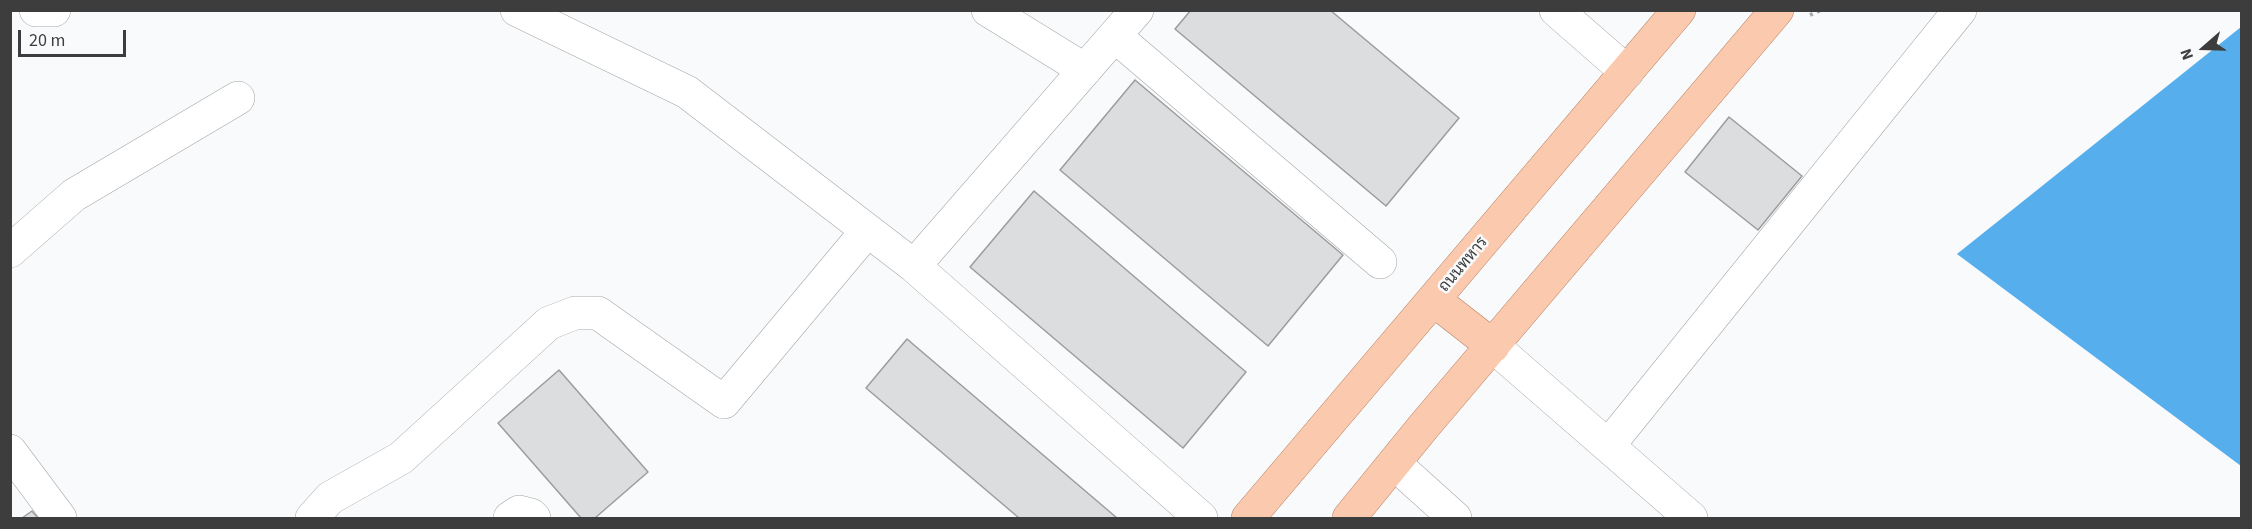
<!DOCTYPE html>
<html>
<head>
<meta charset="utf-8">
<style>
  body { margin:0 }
  #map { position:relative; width:2252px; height:529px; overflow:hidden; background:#f9fafb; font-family:"Source Sans 3",sans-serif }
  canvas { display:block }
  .frame { position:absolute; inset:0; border:12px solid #3d3d3e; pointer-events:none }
  .north { position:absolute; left:2174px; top:18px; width:60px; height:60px; -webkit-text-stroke:4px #f9fafb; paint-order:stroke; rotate:250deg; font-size:16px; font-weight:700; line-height:24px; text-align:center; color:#3d3d3e }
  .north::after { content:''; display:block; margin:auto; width:21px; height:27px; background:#3d3d3e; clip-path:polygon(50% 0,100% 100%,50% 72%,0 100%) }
  .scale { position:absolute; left:18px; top:30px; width:108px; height:27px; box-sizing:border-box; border:3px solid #3d3d3e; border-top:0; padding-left:8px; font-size:18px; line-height:21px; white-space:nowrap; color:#3d3d3e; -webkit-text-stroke:4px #f9fafb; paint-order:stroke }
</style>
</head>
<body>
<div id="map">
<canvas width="2252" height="529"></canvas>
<div class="frame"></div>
<div class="north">N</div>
<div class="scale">20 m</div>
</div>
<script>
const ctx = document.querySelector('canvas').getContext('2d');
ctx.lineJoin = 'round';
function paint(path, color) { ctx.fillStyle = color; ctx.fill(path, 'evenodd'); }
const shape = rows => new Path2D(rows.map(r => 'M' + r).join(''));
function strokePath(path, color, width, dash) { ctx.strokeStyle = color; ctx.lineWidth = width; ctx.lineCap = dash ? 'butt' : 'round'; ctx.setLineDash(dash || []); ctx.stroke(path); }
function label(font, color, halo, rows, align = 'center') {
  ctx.font = font + ' "Source Sans 3",Sarabun,sans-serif'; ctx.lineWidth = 5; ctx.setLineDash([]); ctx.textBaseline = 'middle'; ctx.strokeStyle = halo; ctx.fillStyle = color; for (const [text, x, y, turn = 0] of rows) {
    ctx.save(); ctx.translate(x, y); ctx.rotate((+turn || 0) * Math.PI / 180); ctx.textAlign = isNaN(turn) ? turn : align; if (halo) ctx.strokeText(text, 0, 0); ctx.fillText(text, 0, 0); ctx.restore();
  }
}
paint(shape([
  [2241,27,2241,466,1957,254]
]), '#56aeed');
const building = shape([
  [1191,10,1330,10,1459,118,1386,206,1175,29,1191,10],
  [1135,80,1343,255,1268,346,1060,170,1135,80],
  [1729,117,1802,176,1758,230,1685,172,1729,117],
  [1034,191,1246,372,1183,448,970,267,1034,191],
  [907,339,1117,518,1019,518,866,388,907,339],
  [559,370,648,472,595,518,581,518,498,423,559,370],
  [32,511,38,518,22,518,32,511]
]);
paint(building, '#dbddde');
strokePath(building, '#9b9c9d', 1.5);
const minor = shape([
  [36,10,54,10],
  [517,10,687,92,914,266,1201,518],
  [988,10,1085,70],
  [1556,10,1627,72],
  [1115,36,1380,262],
  [10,251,74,195,238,98],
  [914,266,1137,10],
  [1493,346,1691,518],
  [1608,446,1960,10],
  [10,451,60,518],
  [1395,464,1455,518],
  [312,518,330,498,401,458,549,323,575,313,598,313,724,402,867,231],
  [510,518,519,512,531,515,534,518]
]);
const major = shape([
  [1434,300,1493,346],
  [1248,518,1679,10],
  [1349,518,1424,426,1777,10]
]);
strokePath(minor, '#a4a5a6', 34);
strokePath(major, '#b78162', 34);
strokePath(shape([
  [1810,15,1821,10]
]), '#a8a9aa', 4, [3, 4.5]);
strokePath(minor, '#fff', 33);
strokePath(major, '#fbc9ad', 33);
label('16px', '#3d3d3e', '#f9fafb', [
  ["ถนนทหาร",1464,265,-50]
]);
</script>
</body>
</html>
